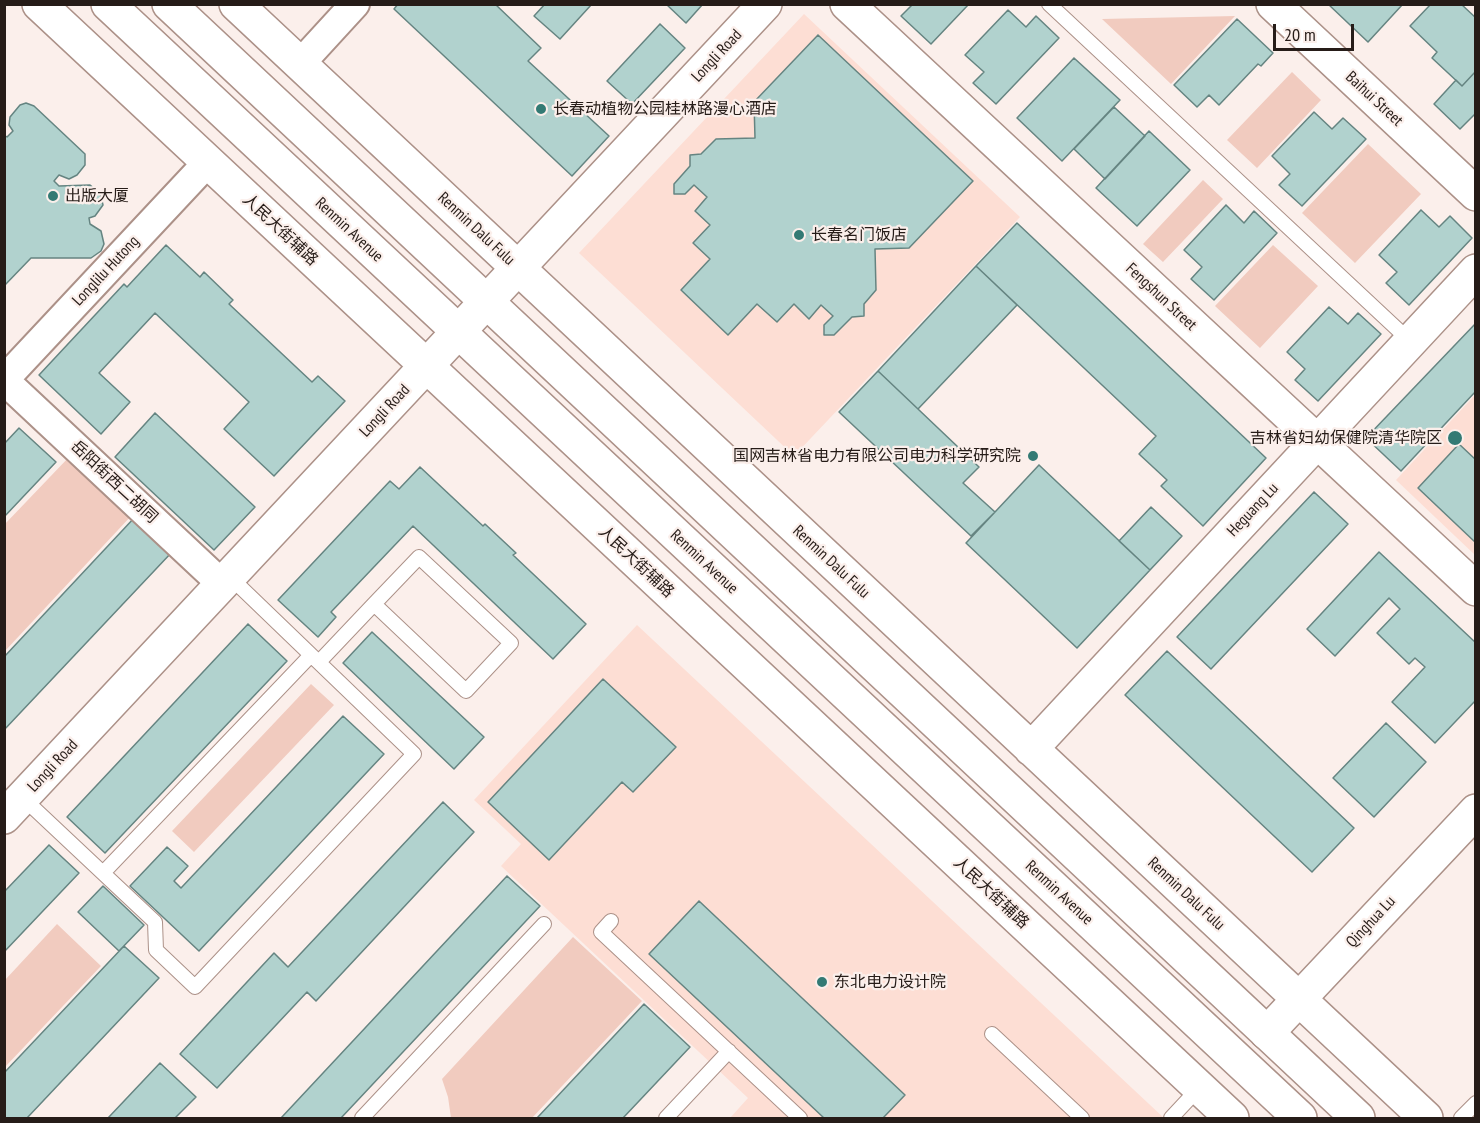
<!DOCTYPE html>
<html>
<head>
<meta charset="utf-8">
<style>
  body { margin:0 }
  #map { position:relative; width:1480px; height:1123px; overflow:hidden; background:#fbefeb; font-family:"PT Sans Narrow",sans-serif }
  canvas { display:block }
  .frame { position:absolute; inset:0; border:6px solid #261c18; pointer-events:none }
  .scale { position:absolute; left:1273px; top:24px; width:81px; height:27px; box-sizing:border-box; border:3px solid #261c18; border-top:0; padding-left:8px; font-size:18px; line-height:21px; white-space:nowrap; color:#261c18; -webkit-text-stroke:4px #fbefeb; paint-order:stroke }
</style>
</head>
<body>
<div id="map">
<canvas width="1480" height="1123"></canvas>
<div class="frame"></div>
<div class="scale">20 m</div>
</div>
<script>
const ctx = document.querySelector('canvas').getContext('2d');
ctx.lineJoin = 'round';
function paint(path, color) { ctx.fillStyle = color; ctx.fill(path, 'evenodd'); }
const shape = rows => new Path2D(rows.map(r => 'M' + r).join(''));
function strokePath(path, color, width, dash) { ctx.strokeStyle = color; ctx.lineWidth = width; ctx.lineCap = dash ? 'butt' : 'round'; ctx.setLineDash(dash || []); ctx.stroke(path); }
function label(font, color, halo, rows, align = 'center') {
  ctx.font = font + ' "PT Sans Narrow","Noto Sans SC",sans-serif'; ctx.lineWidth = 4.5; ctx.setLineDash([]); ctx.textBaseline = 'middle'; ctx.strokeStyle = halo; ctx.fillStyle = color; for (const [text, x, y, turn = 0] of rows) {
    ctx.save(); ctx.translate(x, y); ctx.rotate((+turn || 0) * Math.PI / 180); ctx.textAlign = isNaN(turn) ? turn : align; if (halo) ctx.strokeText(text, 0, 0); ctx.fillText(text, 0, 0); ctx.restore();
  }
}
paint(shape([
  [804,14,1020,217,794,456,579,253],
  [1475,395,1475,555,1396,480],
  [637,625,1164,1118,730,1118,748,1098,501,866,521,844,474,800]
]), '#fdded4');
paint(shape([
  [1235,16,1171,84,1102,19],
  [1292,72,1321,100,1257,168,1227,140],
  [1368,144,1421,194,1355,263,1302,213],
  [1203,180,1223,199,1163,262,1143,244],
  [1273,245,1318,286,1260,348,1215,306],
  [70,456,132,515,5,651,4,525],
  [311,684,334,705,194,852,172,831],
  [57,924,101,966,5,1067,5,980],
  [573,937,642,1001,532,1118,451,1118,448,1097,442,1079]
]), '#f1cbbf');
const building = shape([
  [398,4,495,4,541,48,528,61,609,136,572,176,394,9,398,4],
  [545,4,592,4,560,39,534,16,545,4],
  [666,4,703,4,686,23,666,4],
  [913,4,969,4,931,44,901,16,913,4],
  [1328,4,1403,4,1368,42,1328,4],
  [1431,4,1461,4,1476,18,1476,71,1462,86,1432,58,1437,52,1410,26,1431,4],
  [1008,10,1026,27,1036,16,1059,38,996,104,973,83,984,72,965,55,1008,10],
  [1237,19,1273,53,1261,66,1258,64,1219,105,1209,95,1197,107,1174,85,1237,19],
  [660,24,685,48,632,104,607,81,660,24],
  [818,35,973,181,909,248,875,249,876,290,864,304,864,316,852,317,834,335,824,335,824,325,833,316,821,305,809,319,794,304,777,322,757,304,728,335,681,290,710,259,693,243,710,225,695,211,707,197,694,185,685,194,674,194,674,184,690,166,690,155,701,154,716,139,755,138,754,102,818,35],
  [1074,58,1120,100,1062,161,1017,118,1074,58],
  [1476,71,1476,113,1460,129,1434,104,1456,80,1462,86,1476,71],
  [26,103,34,106,85,154,85,165,77,175,69,179,59,175,54,181,59,186,90,185,100,193,103,205,95,216,89,218,90,224,101,231,104,244,101,251,91,258,31,258,4,286,4,135,7,137,13,131,9,125,10,117,20,105,26,103],
  [1114,107,1145,136,1105,179,1074,149,1114,107],
  [1314,112,1332,129,1343,118,1366,139,1302,206,1279,185,1290,174,1272,156,1314,112],
  [1149,131,1190,170,1137,226,1096,188,1149,131],
  [1226,205,1244,223,1254,211,1277,233,1214,300,1191,279,1202,267,1184,250,1226,205],
  [1421,210,1439,227,1450,216,1472,238,1409,305,1386,283,1397,272,1379,255,1421,210],
  [1017,223,1266,458,1203,526,1161,486,1167,480,1139,454,1156,436,976,266,1017,223],
  [166,245,200,277,204,272,233,300,229,304,312,382,318,376,345,401,274,476,224,429,249,402,155,313,99,373,130,402,101,434,39,375,124,284,127,287,166,245],
  [976,266,1017,305,918,409,878,371,976,266],
  [1329,307,1348,324,1358,313,1381,334,1318,401,1295,380,1305,369,1287,352,1329,307],
  [1476,323,1476,391,1401,471,1366,438,1476,323],
  [878,371,979,467,963,483,995,512,971,536,839,412,878,371],
  [155,413,255,507,214,550,115,457,155,413],
  [19,428,56,462,4,517,4,444,19,428],
  [1459,444,1476,460,1476,543,1418,488,1459,444],
  [1039,465,1150,570,1077,648,966,543,1039,465],
  [420,467,483,526,485,524,516,553,513,555,586,624,553,659,413,526,331,612,336,617,318,637,278,600,390,481,399,489,420,467],
  [1314,492,1348,524,1211,669,1177,637,1314,492],
  [1151,507,1182,536,1150,570,1119,541,1151,507],
  [135,517,172,552,4,730,4,657,135,517],
  [1379,552,1476,643,1476,700,1435,743,1392,702,1425,667,1415,658,1409,664,1377,633,1400,609,1389,598,1335,656,1307,629,1379,552],
  [248,624,287,661,105,853,67,817,248,624],
  [372,632,484,737,454,769,343,663,372,632],
  [1167,651,1354,828,1312,872,1125,695,1167,651],
  [603,679,676,747,633,792,622,782,549,860,488,802,603,679],
  [343,716,384,754,199,951,130,886,167,847,188,866,174,881,181,888,343,716],
  [1386,723,1426,762,1374,817,1333,778,1386,723],
  [443,802,474,832,316,1001,307,992,217,1088,180,1054,274,953,288,967,443,802],
  [49,845,79,873,4,952,4,892,49,845],
  [507,876,540,906,341,1118,281,1118,507,876],
  [103,886,144,925,119,951,78,912,103,886],
  [699,901,905,1095,883,1118,824,1118,649,954,699,901],
  [124,946,159,978,27,1118,4,1118,4,1073,124,946],
  [644,1004,690,1047,623,1118,537,1118,644,1004],
  [160,1063,196,1097,175,1118,108,1118,160,1063]
]);
paint(building, '#b1d2ce');
strokePath(building, '#658481', 1.5);
const lane = shape([
  [1049,4,1410,341],
  [319,662,374,604,419,557,511,643,466,691,374,604],
  [23,798,155,922,156,950,195,987,414,754,230,577],
  [103,873,311,655],
  [611,921,601,932,800,1118],
  [992,1034,1082,1118],
  [362,1118,544,924],
  [666,1118,729,1051],
  [1171,1118,1199,1088],
  [1461,1118,1476,1103]
]);
const street = shape([
  [300,64,355,4],
  [4,380,223,585],
  [4,380,208,162]
]);
const secondary = shape([
  [39,4,1232,1118],
  [236,4,1426,1118],
  [847,4,1476,589],
  [1273,4,1476,194],
  [1031,749,1476,271],
  [4,817,765,4],
  [1267,1033,1476,811]
]);
const primary = shape([
  [108,4,1300,1118],
  [169,4,1358,1118]
]);
strokePath(lane, '#ac9188', 16);
strokePath(street, '#ac9188', 32);
strokePath(secondary, '#ac9188', 36);
strokePath(primary, '#ac9188', 36);
strokePath(lane, '#fff', 14);
strokePath(street, '#fff', 28);
strokePath(secondary, '#fff', 33);
strokePath(primary, '#fff', 33);
for (const [x, y, r, color] of [
  [541,109,6,"#337a74"],
  [53,196,6,"#337a74"],
  [799,235,6,"#337a74"],
  [1455,438,8,"#337a74"],
  [1033,456,6,"#337a74"],
  [822,982,6,"#337a74"]
]) { const dot = new Path2D(); dot.arc(x, y, r, 0, 2 * Math.PI); ctx.fillStyle = color; ctx.fill(dot); strokePath(dot, '#fbefeb', 2); }
label('16px', '#261c18', '#fbefeb', [
  ["Longli Road",717,56,-47],
  ["Baihui Street",1374,99,43],
  ["Renmin Dalu Fulu",476,229,43],
  ["人民大街辅路",280,230,43],
  ["Renmin Avenue",349,230,43],
  ["Longlilu Hutong",106,271,-47],
  ["Fengshun Street",1161,297,43],
  ["Longli Road",385,411,-47],
  ["岳阳街西二胡同",114,482,43],
  ["Heguang Lu",1253,510,-47],
  ["人民大街辅路",636,562,43],
  ["Renmin Avenue",704,562,43],
  ["Renmin Dalu Fulu",831,562,43],
  ["Longli Road",53,766,-47],
  ["人民大街辅路",991,893,43],
  ["Renmin Avenue",1059,893,43],
  ["Renmin Dalu Fulu",1186,894,43],
  ["Qinghua Lu",1371,922,-47]
]);
label('16px', '#261c18', '#fbefeb', [
  ["长春动植物公园桂林路漫心酒店",553,109],
  ["出版大厦",65,196],
  ["长春名门饭店",811,235],
  ["吉林省妇幼保健院清华院区",1442,438,"right"],
  ["国网吉林省电力有限公司电力科学研究院",1021,456,"right"],
  ["东北电力设计院",834,982]
], 'left');
</script>
</body>
</html>
